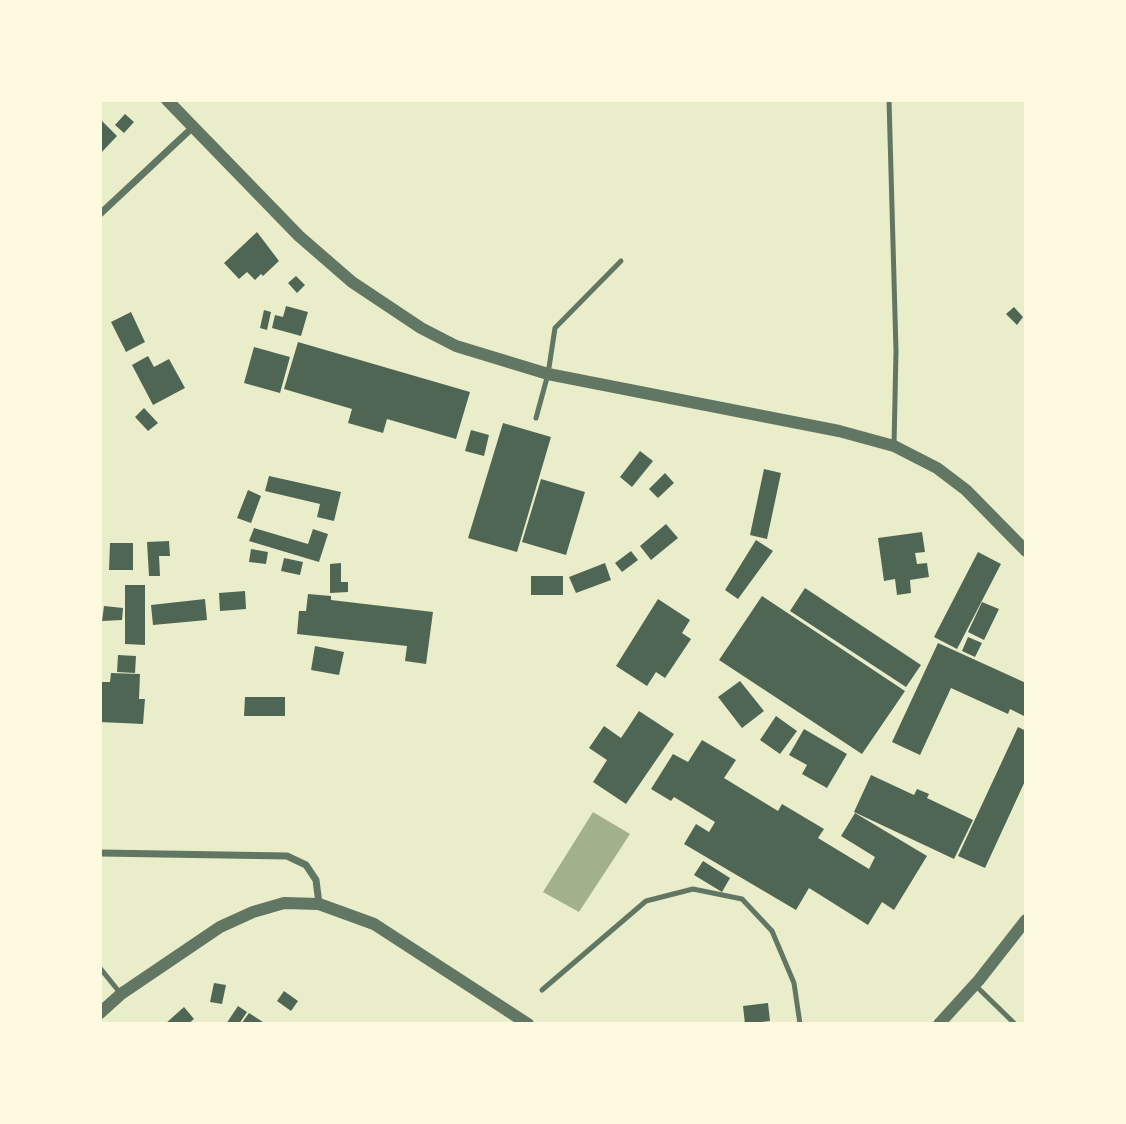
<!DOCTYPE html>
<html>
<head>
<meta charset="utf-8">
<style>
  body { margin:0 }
  #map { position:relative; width:1126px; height:1124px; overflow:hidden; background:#e9edc9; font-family:Figtree,sans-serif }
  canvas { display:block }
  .frame { position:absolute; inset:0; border:102px solid #fefae0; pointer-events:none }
</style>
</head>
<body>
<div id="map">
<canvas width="1126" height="1124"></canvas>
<div class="frame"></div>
</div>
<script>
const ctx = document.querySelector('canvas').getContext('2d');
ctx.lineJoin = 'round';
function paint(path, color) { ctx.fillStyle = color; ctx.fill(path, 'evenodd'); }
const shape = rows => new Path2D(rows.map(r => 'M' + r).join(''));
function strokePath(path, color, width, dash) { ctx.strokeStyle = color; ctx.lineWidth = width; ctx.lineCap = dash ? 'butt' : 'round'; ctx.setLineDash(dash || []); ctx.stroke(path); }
paint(shape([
  [593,812,630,834,579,912,543,892]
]), '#a3b18a');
paint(shape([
  [125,114,134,122,124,133,115,125],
  [100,119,117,136,100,154],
  [257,232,279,261,263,276,261,274,255,280,247,272,239,279,224,263],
  [296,276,305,285,297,293,288,283],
  [286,306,308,312,301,336,272,328,275,315,283,317],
  [1014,307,1023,317,1017,325,1006,314],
  [264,310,271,312,267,330,260,328],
  [131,312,145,342,126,352,111,322],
  [298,342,470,392,456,439,387,419,383,433,348,423,352,409,284,389],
  [254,347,290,357,280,393,244,383],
  [148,356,154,367,169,359,185,388,153,405,132,365],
  [144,408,158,423,148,431,135,417],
  [503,423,551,437,517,552,468,538],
  [471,430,489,435,484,456,465,451],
  [640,451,653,461,632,487,620,477],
  [764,469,781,473,767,539,750,535],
  [665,473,674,483,658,498,649,489],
  [269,476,341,492,334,521,317,517,320,504,265,491],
  [541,479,585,492,566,555,522,542],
  [248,490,261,496,251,523,237,518],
  [666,524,678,538,651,560,640,546],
  [254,528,308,544,313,529,328,534,319,562,249,541],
  [922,532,925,552,915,553,917,564,927,563,929,577,910,580,911,593,897,595,895,579,884,581,878,538],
  [756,540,773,551,738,599,725,590],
  [169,541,170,556,159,556,160,576,149,576,147,542],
  [110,543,133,543,133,570,109,570],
  [251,549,268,552,266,564,249,562],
  [631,551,638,560,622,572,615,563],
  [978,552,1001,564,957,649,934,637],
  [284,558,303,562,300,575,281,571],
  [341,563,341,582,348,582,348,592,330,593,330,564],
  [605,563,611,580,576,593,569,577],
  [531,576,563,576,563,595,531,595],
  [125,585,145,585,145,645,125,644],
  [805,588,921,665,906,687,790,611],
  [245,591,246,609,220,611,219,593],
  [308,594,331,596,331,600,433,612,426,664,405,661,407,646,297,634,299,611,306,611],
  [762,596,905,691,862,754,719,660],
  [205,599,207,620,153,625,151,605],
  [658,599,690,620,682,633,691,639,665,678,656,672,647,686,616,666],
  [982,602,999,609,984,640,968,632],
  [104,606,123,608,122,620,102,621],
  [968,637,982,643,975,657,962,651],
  [938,643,1026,683,1026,717,1010,709,1008,714,951,688,920,755,892,742],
  [315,646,344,652,339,675,311,670],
  [118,655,136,656,135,673,117,672],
  [111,673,140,674,139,699,145,699,143,724,100,722,101,682,110,682],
  [740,681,764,711,742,728,718,697],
  [245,697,285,697,285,716,244,716],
  [639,711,674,734,626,804,593,782,607,760,589,748,604,726,621,738],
  [776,716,797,731,780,754,760,740],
  [1018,727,1026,731,1026,779,985,868,958,856],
  [804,729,847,754,827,788,802,774,807,765,789,755],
  [702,740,736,760,724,778,778,811,782,804,824,829,818,838,869,869,875,857,841,836,855,813,927,856,894,910,882,902,868,925,809,888,796,910,684,844,696,824,709,832,715,822,674,797,671,801,651,789,673,754,688,762],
  [871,775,914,795,917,789,929,794,927,798,973,820,954,859,854,812],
  [703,861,730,878,722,892,694,875],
  [214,983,226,985,222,1004,210,1002],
  [284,991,298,1001,291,1011,277,1001],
  [768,1003,770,1021,745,1024,743,1006],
  [238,1006,247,1012,239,1024,226,1024],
  [184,1007,194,1019,188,1024,165,1024],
  [249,1013,266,1024,241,1024]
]), '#4f6655');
strokePath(shape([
  [889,100,896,351,894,446],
  [536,418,548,374,555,328,621,261],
  [100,968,121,994],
  [975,985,1015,1024],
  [542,990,646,901,693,889,742,899,772,931,794,983,800,1024]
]), '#617663', 5);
strokePath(shape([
  [100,214,192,128],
  [100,853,287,856,306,865,316,880,319,904]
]), '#617663', 7);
strokePath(shape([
  [167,100,299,236,352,282,421,328,456,346,548,374,839,431,894,446,937,468,966,490,1026,551],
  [100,1013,121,994,220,927,253,912,284,903,319,904,374,924,528,1024],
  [939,1024,979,980,1026,920]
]), '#617663', 12);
</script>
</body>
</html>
